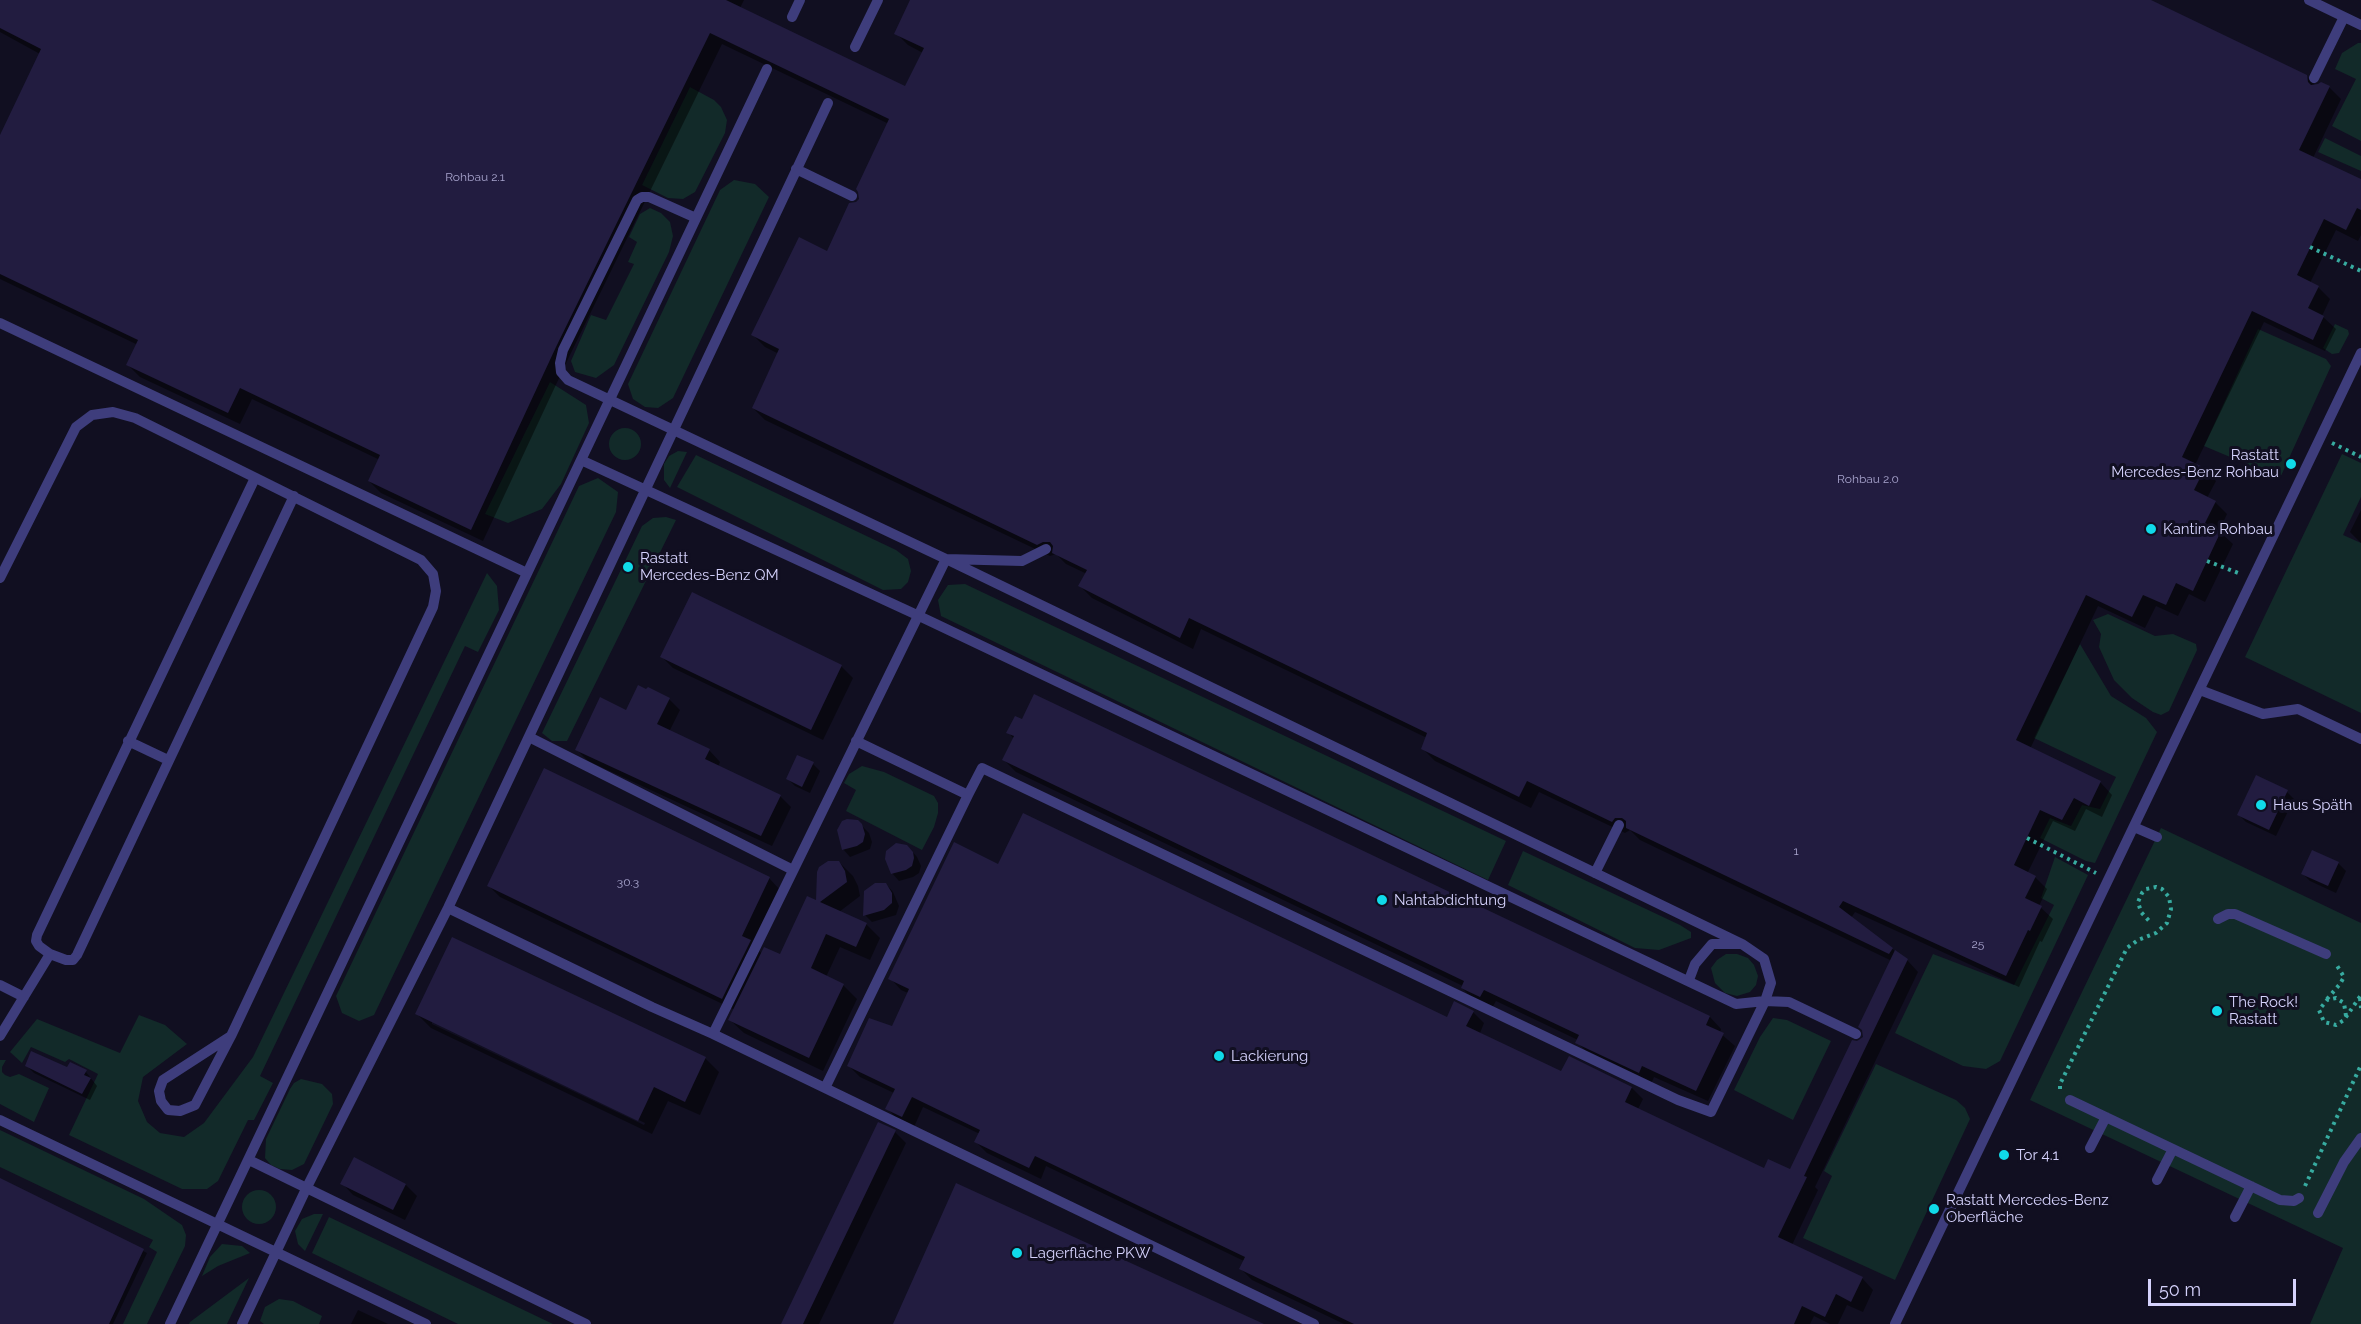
<!DOCTYPE html>
<html>
<head>
<meta charset="utf-8">
<style>
  body { margin:0 }
  #map { position:relative; width:2361px; height:1324px; overflow:hidden; background:#110f21; font-family:Raleway,sans-serif }
  canvas { display:block }
  .scale { position:absolute; left:2148px; top:1279px; width:148px; height:27px; box-sizing:border-box; border:3px solid #d5d2fc; border-top:0; padding-left:8px; font-size:18px; line-height:21px; white-space:nowrap; color:#d5d2fc; -webkit-text-stroke:4px #110f21; paint-order:stroke }
</style>
</head>
<body>
<div id="map">
<canvas width="2361" height="1324"></canvas>
<div class="scale">50 m</div>
</div>
<script>
const ctx = document.querySelector('canvas').getContext('2d');
ctx.lineJoin = 'round';
function paint(path, color) { ctx.fillStyle = color; ctx.fill(path, 'evenodd'); }
const shape = rows => new Path2D(rows.map(r => 'M' + r).join(''));
function strokePath(path, color, width, dash) { ctx.strokeStyle = color; ctx.lineWidth = width; ctx.lineCap = dash ? 'butt' : 'round'; ctx.setLineDash(dash || []); ctx.stroke(path); }
function label(font, color, halo, rows, align = 'center') {
  ctx.font = font + ' Raleway,sans-serif'; ctx.lineWidth = 6; ctx.setLineDash([]); ctx.textBaseline = 'middle'; ctx.strokeStyle = halo; ctx.fillStyle = color; for (const [text, x, y, turn = 0] of rows) {
    ctx.save(); ctx.translate(x, y); ctx.rotate((+turn || 0) * Math.PI / 180); ctx.textAlign = isNaN(turn) ? turn : align; if (halo) ctx.strokeText(text, 0, 0); ctx.fillText(text, 0, 0); ctx.restore();
  }
}
paint(shape([
  [2358,43,2361,43,2361,141,2332,126,2356,79,2335,69,2342,53],
  [690,87,714,100,721,107,727,120,725,133,695,192,683,199,668,198,642,185],
  [2325,138,2361,156,2361,171,2318,152],
  [734,180,755,184,769,197,673,398,658,408,645,407,633,399,628,384,720,190],
  [650,208,661,213,670,222,673,236,669,252,614,365,596,378,575,372,571,361,591,315,606,320,634,264,628,262,637,242,629,237,640,214],
  [2335,324,2348,330,2349,334,2339,353,2332,354,2323,348],
  [2258,329,2326,359,2331,366,2280,478,2204,446],
  [550,382,586,405,589,423,561,484,542,509,508,523,485,514],
  '609 444a16 16 0 1 1 32 0a16 16 0 1 1-32 0Z',
  [678,451,687,452,670,488,664,480,664,464,669,456],
  [2342,454,2361,463,2361,497,2343,535,2361,543,2361,713,2245,657],
  [696,455,896,550,908,559,911,571,908,582,901,589,883,590,677,487],
  [598,478,618,492,616,512,374,1015,359,1021,342,1013,336,996,579,486],
  [666,517,676,520,567,741,552,741,542,733,642,526,653,518],
  [487,573,497,586,499,610,478,652,465,646,260,1076,273,1083,254,1120,248,1120,218,1181,207,1189,182,1189,69,1135,98,1074,69,1059,65,1062,31,1047,22,1063,10,1052,37,1019,120,1053,139,1015,165,1025,187,1044,143,1077,138,1101,147,1122,160,1133,184,1137,204,1123,253,1057],
  [965,584,1506,841,1488,880,941,616,938,600,948,585],
  [2108,614,2155,636,2173,634,2196,644,2197,650,2169,711,2161,715,2153,712,2132,698,2114,680,2099,647,2101,634,2093,620],
  [2080,644,2111,696,2146,718,2157,732,2095,863,2086,861,2040,838,2050,818,2071,826,2082,805,2100,809,2116,777,2034,738],
  [862,766,884,772,934,796,938,803,938,813,934,827,922,850,846,811,856,790,844,783,849,774],
  [2161,828,2361,923,2361,1324,2310,1324,2343,1248,2030,1100],
  [1523,851,1680,925,1691,932,1691,938,1659,950,1635,948,1508,885],
  [2055,857,2088,875,2000,1061,1986,1069,1963,1066,1895,1033,1933,954,2014,985,2054,905,2041,898],
  [1726,954,1737,954,1748,958,1754,965,1758,976,1756,985,1750,992,1737,996,1725,993,1715,983,1711,968,1717,960],
  [1773,1018,1787,1020,1831,1041,1793,1120,1734,1090,1760,1037],
  [0,1060,6,1060,2,1067,2,1072,5,1075,10,1077,19,1074,49,1088,34,1122,0,1104],
  [1876,1064,1956,1100,1965,1108,1970,1119,1895,1280,1803,1238,1832,1176,1824,1171],
  [301,1079,322,1084,332,1094,333,1104,304,1164,292,1170,280,1169,271,1165,265,1158,266,1139,290,1089,294,1083],
  [0,1130,144,1199,182,1225,186,1235,185,1246,147,1324,123,1324,157,1252,149,1247,153,1240,0,1167],
  '242 1207a17 17 0 1 1 34 0a17 17 0 1 1-34 0Z',
  [314,1214,323,1214,305,1251,298,1244,295,1231,302,1219],
  [329,1217,553,1324,458,1324,312,1253],
  [222,1244,242,1246,250,1253,218,1266,202,1276,210,1257],
  [249,1278,227,1324,189,1324,190,1322],
  [279,1299,293,1301,322,1316,319,1324,264,1324,260,1321,265,1307]
]), '#122a29');
paint(shape([
  [0,0,744,0,740,8,906,88,923,53,908,45,896,33,912,0,2147,0,2306,76,2316,86,2329,87,2341,99,2313,158,2361,181,2361,235,2358,241,2336,230,2310,283,2318,287,2330,299,2322,316,2336,329,2325,351,2264,322,2195,465,2204,469,2216,481,2207,498,2215,502,2227,514,2219,531,2233,544,2205,602,2189,594,2178,616,2156,606,2145,628,2098,606,2030,749,2100,782,2112,795,2102,817,2086,809,2075,831,2053,821,2027,874,2035,877,2047,889,2039,906,2053,919,2042,942,2040,941,2019,987,1855,912,1851,918,1907,960,1918,972,1815,1187,1818,1190,1792,1245,1862,1278,1873,1290,1863,1312,1847,1305,1838,1324,1830,1324,1814,1316,1810,1324,1344,1324,1252,1280,1241,1269,1244,1261,1046,1166,1041,1179,987,1153,976,1142,980,1134,923,1107,914,1127,898,1120,887,1108,894,1093,860,1077,849,1066,892,1028,908,993,901,990,890,978,999,866,1447,1019,1473,1012,1484,1023,1480,1033,1562,1073,1632,1088,1643,1099,1638,1109,1765,1170,1791,1171,1858,1043,1865,1037,1892,961,1640,840,1630,830,1625,833,1539,792,1531,808,1435,761,1423,749,1427,738,1201,629,1193,649,1092,598,1080,586,1087,574,1066,564,1056,554,1050,556,765,420,753,408,779,354,765,347,753,335,828,253,860,199,889,124,722,44,568,359,483,541,381,493,369,481,380,460,252,399,240,424,140,377,128,365,138,345,0,279,0,138,40,54,0,32],
  [2361,510,2361,543,2350,532],
  [692,594,841,666,853,678,823,740,673,668,662,657],
  [647,691,669,699,680,710,669,732,709,750,720,762,718,767,780,796,791,807,772,846,588,761,577,750,627,712],
  [1035,696,1710,1017,1721,1029,1720,1033,1735,1046,1708,1101,1654,1077,1651,1084,1589,1054,1577,1042,1578,1040,1496,1001,1492,1008,1474,1000,1462,988,1463,986,1016,772,1004,760,1014,739,1008,732,1022,721],
  [813,764,820,771,810,793,795,786,788,779],
  [2287,792,2294,799,2276,836,2246,822,2239,815],
  [861,825,869,833,872,842,870,849,850,857,843,849],
  [910,849,917,857,921,866,919,873,913,877,899,881,892,873],
  [839,862,853,876,858,886,860,896,839,912,866,924,880,938,870,960,840,947,826,977,843,985,857,999,823,1071,744,1033,730,1020,735,1010,500,897,489,886,769,878,780,890,754,945,762,954,781,956,818,902],
  [2338,863,2346,871,2336,893,2310,881,2303,874],
  [886,884,893,892,899,906,896,915,872,922,865,915],
  [417,1014,705,1058,719,1072,700,1115,668,1101,652,1134,431,1028],
  [432,1021,645,1123,644,1125,432,1024],
  [26,1065,86,1072,97,1086,90,1100,34,1073],
  [895,1132,906,1143,819,1324,783,1324],
  [354,1159,406,1185,417,1196,405,1220,353,1195,342,1183],
  [0,1179,147,1253,113,1324,0,1324],
  [358,1310,388,1324,351,1324]
]), '#0007');
paint(shape([
  [0,0,726,0,905,86,924,48,894,34,910,0,2151,0,2307,75,2308,82,2311,85,2318,84,2321,82,2330,86,2299,150,2361,179,2361,210,2357,208,2346,230,2324,219,2297,275,2319,286,2308,308,2324,316,2313,340,2252,311,2182,457,2205,468,2194,490,2216,501,2205,523,2221,531,2193,591,2176,583,2166,605,2143,595,2132,617,2086,595,2016,740,2101,781,2089,806,2074,798,2062,820,2040,810,2014,865,2036,876,2025,898,2042,906,2030,931,2028,930,2006,976,1843,901,1839,907,1893,948,1889,954,1626,828,1626,821,1622,818,1615,818,1612,822,1527,781,1519,797,1421,749,1427,733,1189,618,1180,638,1078,586,1087,570,1052,553,1053,546,1050,542,1043,542,1037,545,752,408,779,349,751,335,799,237,827,251,849,203,856,202,859,199,858,192,856,189,889,119,710,33,556,347,471,530,368,481,380,455,240,388,228,413,126,365,138,340,0,274,0,135,41,49,0,28],
  [692,592,842,665,811,730,660,657],
  [638,685,646,689,648,687,670,698,657,724,710,749,705,759,781,795,761,836,575,750,600,697,626,710],
  [1034,694,1710,1016,1706,1025,1724,1033,1696,1091,1642,1066,1639,1073,1575,1043,1579,1035,1484,990,1480,997,1461,988,1464,981,1002,760,1014,736,1006,733,1015,716,1022,719],
  [797,755,814,762,802,787,786,779],
  [544,768,770,877,742,936,751,940,722,999,487,886],
  [2256,775,2288,790,2269,830,2237,815],
  [1023,813,1447,1017,1454,1001,1474,1011,1466,1026,1561,1071,1569,1056,1632,1087,1625,1102,1764,1168,1768,1159,1790,1169,1852,1040,1857,1041,1863,1037,1862,1030,1858,1027,1895,950,1908,959,1804,1176,1807,1177,1778,1237,1863,1277,1851,1302,1836,1294,1825,1317,1802,1306,1794,1324,1354,1324,1239,1269,1245,1257,1035,1156,1029,1168,974,1142,980,1130,912,1097,902,1117,885,1109,895,1089,847,1066,869,1018,892,1026,909,989,888,979,954,842,998,864],
  [847,819,858,820,862,824,865,834,863,842,857,846,842,850,837,830,842,821],
  [896,843,907,845,913,852,914,858,912,866,906,870,891,874,885,859,886,851],
  [2312,850,2339,862,2328,886,2301,874],
  [828,861,839,861,845,871,847,882,820,902,867,923,856,947,826,934,811,968,844,984,809,1058,728,1020,764,947,780,954,807,896,816,900,817,872,819,867],
  [875,883,886,883,892,893,892,903,884,910,863,916,864,891],
  [452,937,706,1057,685,1102,654,1087,638,1121,415,1014],
  [31,1051,67,1067,70,1062,87,1070,84,1075,91,1078,82,1094,25,1066],
  [878,1122,896,1130,803,1324,781,1324],
  [354,1157,406,1184,393,1210,340,1184],
  [0,1178,144,1249,109,1324,0,1324],
  [956,1183,1264,1324,893,1324]
]), '#221c40');
strokePath(shape([
  [2310,247,2361,271],
  [2332,443,2361,457],
  [2207,561,2241,574],
  [2027,838,2096,873],
  [2360,998,2361,1008],
  [2327,999,2340,984,2344,977,2336,964],
  [2346,1016,2344,1003,2336,998,2327,1000,2319,1010,2324,1022,2336,1025,2344,1020,2361,995],
  [2060,1089,2060,1084,2127,948,2138,940,2156,933,2167,923,2171,909,2169,897,2162,889,2156,887,2146,889,2142,893,2138,902,2141,912,2151,923],
  [2305,1186,2361,1065]
]), '#37aba0', 4, [3, 4.5]);
strokePath(shape([
  [2309,0,2361,25],
  [792,17,800,0],
  [855,47,878,0],
  [2314,78,2344,17],
  [796,169,852,196],
  [696,218,649,197,642,197,637,200,563,350,560,363,561,372,568,380,946,559,1742,944],
  [0,323,527,573],
  [581,460,917,615,1736,1004,1765,1001,1789,1002,1856,1034],
  [255,478,37,935,36,941,39,946,50,954,66,960,73,960,77,955,294,496],
  [0,578,76,427,92,415,113,412,135,418,421,560,433,574,436,591,433,607,231,1036,195,1105,180,1111,168,1110,161,1101,159,1091,163,1080,231,1036],
  [2200,690,2263,714,2298,709,2361,739],
  [529,737,793,870],
  [128,741,168,760],
  [856,741,968,795,982,768,1678,1100,1711,1112,1765,1001,1771,983,1764,959,1742,944,1712,944,1695,964,1689,980],
  [2134,827,2157,837],
  [1595,873,1619,825],
  [448,908,652,1007,713,1034,946,559,1022,561,1046,549],
  [2218,919,2228,914,2235,914,2326,954],
  [0,985,24,997],
  [713,1034,1314,1324],
  [0,1036,50,954],
  [825,1088,968,795],
  [2070,1100,2280,1200,2294,1201,2299,1198],
  [0,1120,426,1324],
  [2090,1148,2106,1117],
  [249,1160,586,1324],
  [2157,1180,2173,1149],
  [2318,1213,2344,1162,2361,1138],
  [2235,1217,2251,1186],
  [170,1324,767,69],
  [242,1324,307,1187,448,908,828,103],
  [1895,1324,2361,353]
]), '#3e3d7c', 10);
for (const [x, y, r, color] of [
  [2291,464,6,"#10dae9"],
  [2151,529,6,"#10dae9"],
  [628,567,6,"#10dae9"],
  [2261,805,6,"#10dae9"],
  [1382,900,6,"#10dae9"],
  [2217,1011,6,"#10dae9"],
  [1219,1056,6,"#10dae9"],
  [2004,1155,6,"#10dae9"],
  [1934,1209,6,"#10dae9"],
  [1017,1253,6,"#10dae9"]
]) { const dot = new Path2D(); dot.arc(x, y, r, 0, 2 * Math.PI); ctx.fillStyle = color; ctx.fill(dot); strokePath(dot, '#110f21', 2); }
label('12px', '#a8a4cd', null, [
  ["Rohbau 2.1",475,177],
  ["Rohbau 2.0",1868,479],
  ["1",1796,851],
  ["30.3",628,882],
  ["25",1978,944]
]);
label('15px', '#d5d2fc', '#110f21', [
  ["Rastatt",2279,455,"right"],
  ["Mercedes-Benz Rohbau",2279,472,"right"],
  ["Kantine Rohbau",2163,529],
  ["Rastatt",640,558],
  ["Mercedes-Benz QM",640,575],
  ["Haus Späth",2273,805],
  ["Nahtabdichtung",1394,900],
  ["The Rock!",2229,1002],
  ["Rastatt",2229,1019],
  ["Lackierung",1231,1056],
  ["Tor 4.1",2016,1155],
  ["Rastatt Mercedes-Benz",1946,1200],
  ["Oberfläche",1946,1217],
  ["Lagerfläche PKW",1029,1253]
], 'left');
</script>
</body>
</html>
